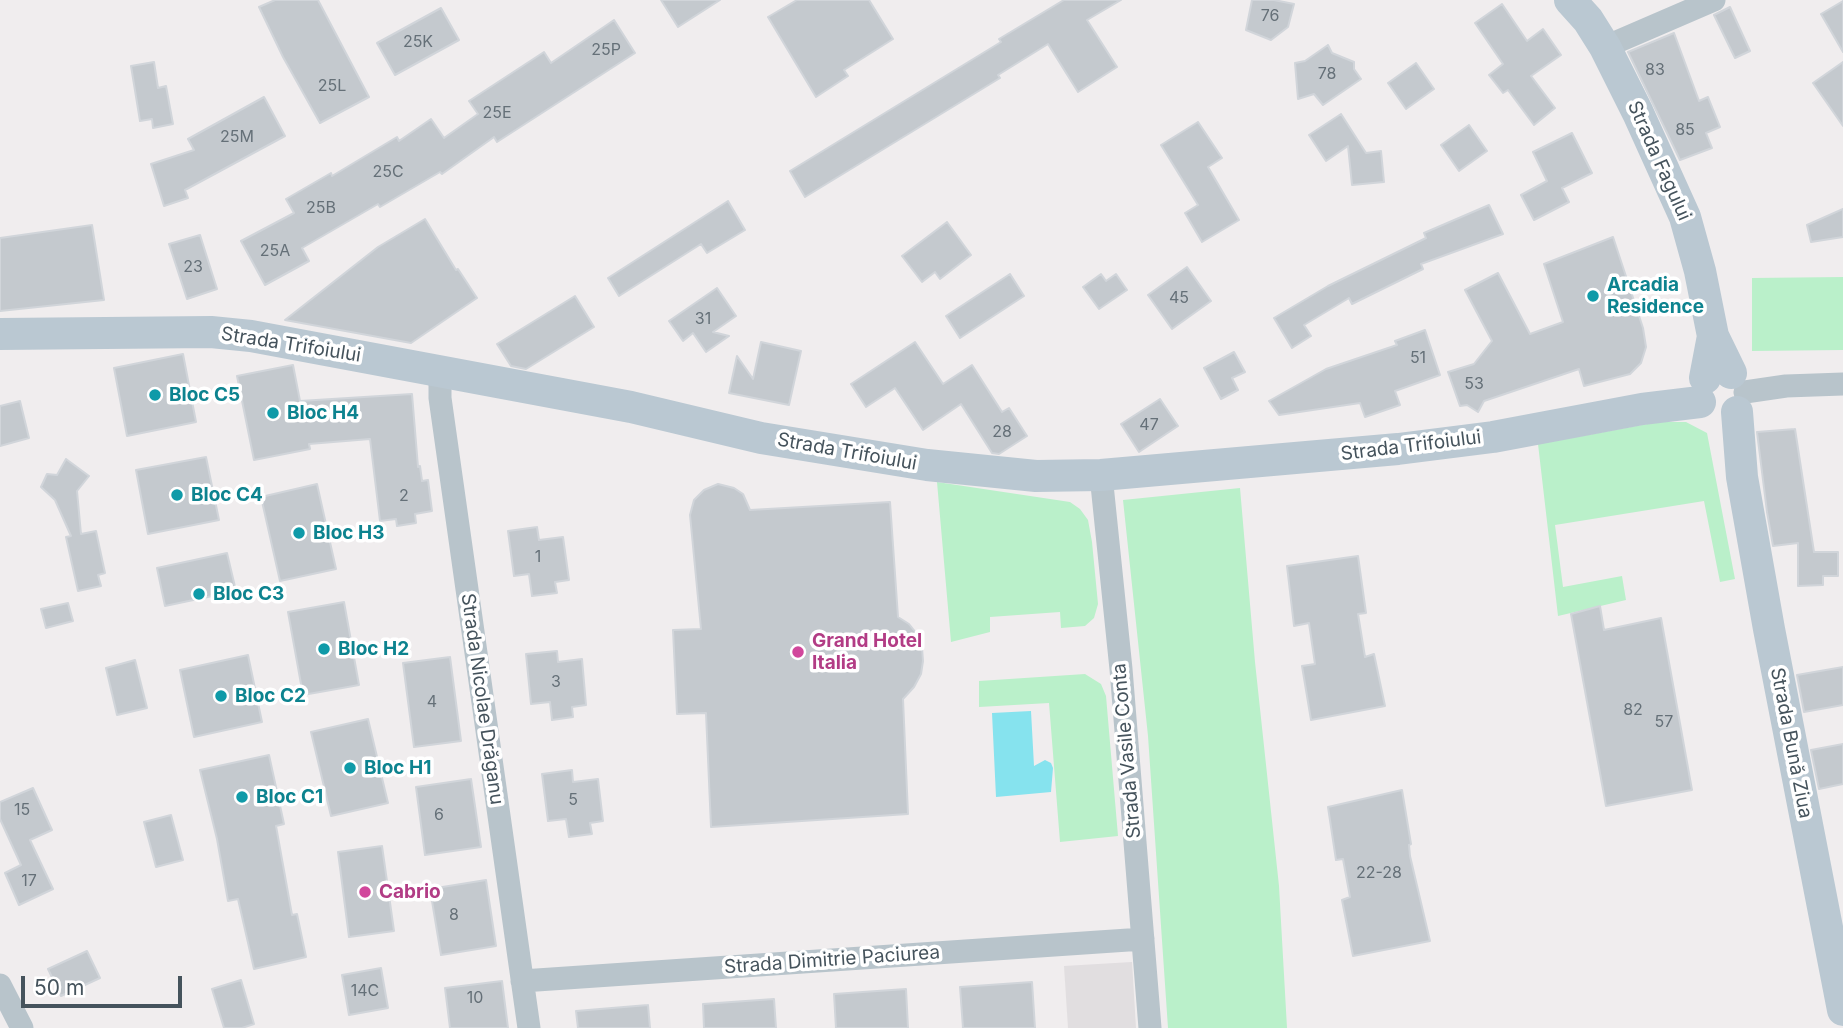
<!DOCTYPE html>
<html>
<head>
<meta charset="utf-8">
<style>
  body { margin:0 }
  #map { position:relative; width:1843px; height:1028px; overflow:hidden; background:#f0edee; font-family:Inter,sans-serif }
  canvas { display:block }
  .scale { position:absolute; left:21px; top:976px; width:161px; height:32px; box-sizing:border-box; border:4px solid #45535c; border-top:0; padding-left:9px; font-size:21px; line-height:24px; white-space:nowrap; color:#45535c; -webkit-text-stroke:5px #fff; paint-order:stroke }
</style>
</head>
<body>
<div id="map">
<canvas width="1843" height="1028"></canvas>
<div class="scale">50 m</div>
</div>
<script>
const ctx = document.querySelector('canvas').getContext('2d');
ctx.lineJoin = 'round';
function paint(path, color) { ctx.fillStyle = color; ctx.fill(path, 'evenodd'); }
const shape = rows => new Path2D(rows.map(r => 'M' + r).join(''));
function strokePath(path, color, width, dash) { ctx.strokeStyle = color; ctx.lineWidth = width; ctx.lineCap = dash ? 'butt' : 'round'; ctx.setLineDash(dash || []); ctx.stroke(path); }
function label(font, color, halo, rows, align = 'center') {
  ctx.font = font + ' Inter,sans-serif'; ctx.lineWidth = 7; ctx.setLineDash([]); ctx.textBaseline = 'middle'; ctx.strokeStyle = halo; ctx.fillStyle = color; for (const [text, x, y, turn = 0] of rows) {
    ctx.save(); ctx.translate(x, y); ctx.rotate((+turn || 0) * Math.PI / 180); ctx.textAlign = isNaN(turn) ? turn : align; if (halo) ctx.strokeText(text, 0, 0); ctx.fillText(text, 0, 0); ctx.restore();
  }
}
paint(shape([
  [1132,962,1136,1028,1068,1028,1064,966]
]), '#e1dee0');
paint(shape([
  [1843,277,1843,350,1752,351,1752,278],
  [1658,422,1686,422,1707,433,1735,579,1720,582,1704,501,1555,525,1563,587,1622,576,1626,600,1558,616,1538,444],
  [937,482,1070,502,1080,509,1088,520,1092,542,1098,604,1094,618,1085,626,1061,628,1060,612,990,617,990,632,951,642],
  [1240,488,1255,662,1279,886,1287,1028,1168,1028,1148,736,1123,500],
  [1085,674,1101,684,1106,696,1118,836,1060,842,1049,703,979,707,979,681]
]), '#baf0ca');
paint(shape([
  [1031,711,1034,766,1045,760,1051,763,1053,768,1051,792,996,797,992,713]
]), '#86e3ee');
const building = shape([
  [275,0,318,0,369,97,320,123,283,57,259,7,275,0],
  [661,0,720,0,678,27,661,0],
  [797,0,869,0,893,39,844,70,848,76,816,97,768,17,797,0],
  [1064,0,1121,0,1087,20,1117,67,1078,92,1048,44,998,75,1000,78,805,197,790,171,1001,42,999,39,1064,0],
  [1252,0,1274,0,1294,4,1288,27,1271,40,1246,30,1252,0],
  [1843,1,1843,52,1821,14,1843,1],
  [1502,4,1527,41,1543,29,1561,55,1531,76,1555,108,1534,125,1508,90,1503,93,1489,75,1503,64,1475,23,1502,4],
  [1730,7,1750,51,1735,58,1714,15,1730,7],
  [441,8,459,40,395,75,377,43,441,8],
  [614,20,635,53,497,142,494,137,442,174,440,172,380,207,378,204,302,248,309,261,265,285,241,241,294,213,286,199,331,173,332,176,397,137,399,141,431,119,444,138,478,114,469,101,544,52,551,63,614,20],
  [1674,33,1699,101,1708,97,1720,127,1706,133,1712,148,1680,160,1628,52,1674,33],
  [1328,45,1332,53,1354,62,1354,69,1361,79,1323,105,1314,94,1298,99,1295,63,1305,61,1328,45],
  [154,62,158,88,166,86,173,124,153,128,152,119,140,121,131,66,154,62],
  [1843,62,1843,126,1813,83,1843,62],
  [1416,63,1434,89,1406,109,1388,83,1416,63],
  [264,97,285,136,185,190,188,198,164,206,151,164,194,150,188,139,264,97],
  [1341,114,1366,153,1381,151,1384,182,1352,185,1348,146,1326,161,1309,135,1341,114],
  [1198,122,1222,158,1208,167,1239,220,1202,242,1185,213,1198,205,1161,145,1198,122],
  [1469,125,1487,151,1459,171,1441,145,1469,125],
  [1572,133,1592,173,1562,188,1569,202,1534,220,1521,195,1547,181,1533,152,1572,133],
  [728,201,745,230,707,253,701,244,619,296,608,278,728,201],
  [1489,205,1503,234,1421,264,1423,269,1352,304,1349,298,1304,325,1311,336,1292,348,1274,318,1328,286,1426,238,1424,233,1489,205],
  [1843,209,1843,237,1811,242,1807,225,1843,209],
  [425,219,456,270,458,269,477,298,411,343,285,320,378,247,425,219],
  [947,222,971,255,940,279,935,272,922,282,902,256,947,222],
  [92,225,104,300,0,311,0,238,92,225],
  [200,235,217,289,187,299,169,244,200,235],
  [1613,237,1643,328,1646,347,1641,363,1630,374,1584,386,1579,369,1484,401,1478,412,1467,405,1460,406,1448,372,1474,364,1492,341,1465,290,1498,273,1530,334,1563,322,1544,264,1613,237],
  [1187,267,1211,301,1172,329,1148,295,1187,267],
  [1010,274,1024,296,960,338,946,316,1010,274],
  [1101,274,1106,281,1116,274,1127,290,1099,309,1083,287,1101,274],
  [717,288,736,316,713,332,729,336,706,352,693,333,683,341,669,321,717,288],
  [575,296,594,327,526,369,511,366,497,344,575,296],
  [1425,330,1440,375,1395,391,1400,405,1365,417,1360,403,1279,415,1269,401,1326,369,1397,345,1395,341,1425,330],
  [761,342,801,351,789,405,729,393,737,356,753,379,761,342],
  [915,342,943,384,972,365,1002,412,1009,408,1027,436,999,454,992,453,961,404,923,430,895,388,866,407,851,384,915,342],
  [1234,352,1245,372,1232,378,1238,390,1221,399,1204,368,1234,352],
  [183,354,196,422,127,436,114,368,183,354],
  [293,365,300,401,412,394,418,467,420,466,422,481,428,480,432,511,415,514,416,523,397,526,396,519,380,521,370,439,309,444,310,449,254,460,237,376,293,365],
  [1160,399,1178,426,1139,452,1121,424,1160,399],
  [20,401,29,438,0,446,0,406,20,401],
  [1795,429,1814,552,1838,552,1838,576,1823,576,1823,585,1798,586,1798,543,1773,546,1767,512,1757,432,1795,429],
  [206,457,219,520,148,534,136,470,206,457],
  [66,459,89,476,77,491,81,534,96,531,105,573,98,575,101,586,78,591,66,537,71,536,55,500,41,487,47,474,57,475,66,459],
  [317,484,336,569,280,581,261,497,317,484],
  [718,484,734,488,743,494,750,510,890,502,898,617,909,624,917,634,922,648,923,661,921,674,914,687,903,699,908,814,711,827,706,713,677,714,673,630,701,629,690,515,694,500,704,490,718,484],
  [537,527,539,540,563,537,569,580,555,582,557,593,532,596,529,574,514,576,508,531,537,527],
  [227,553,236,591,165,606,157,568,227,553],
  [1358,556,1366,613,1358,614,1365,657,1374,654,1385,706,1311,720,1302,666,1315,664,1309,623,1294,626,1287,566,1358,556],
  [344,602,359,685,303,695,288,612,344,602],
  [68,603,73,621,46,628,41,609,68,603],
  [1600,606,1604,630,1661,618,1692,790,1606,806,1571,614,1600,606],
  [557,651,558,662,582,659,586,705,572,707,573,717,552,720,550,702,531,704,526,654,557,651],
  [248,655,262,722,194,737,180,670,248,655],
  [450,657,461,741,414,747,403,663,450,657],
  [135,660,147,708,117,715,106,668,135,660],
  [1843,667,1843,705,1804,712,1797,675,1843,667],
  [368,719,388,803,331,816,311,732,368,719],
  [1843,744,1843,784,1819,789,1811,750,1843,744],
  [269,755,284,824,276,826,292,915,297,914,306,957,254,969,238,899,228,901,217,839,200,770,269,755],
  [572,770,573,782,598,779,603,821,590,823,592,834,569,837,566,819,548,821,542,774,572,770],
  [471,779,481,847,425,855,416,787,471,779],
  [33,788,52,830,30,840,53,889,19,905,5,873,21,865,0,819,0,802,33,788],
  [1402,790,1411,844,1409,845,1410,856,1430,941,1353,956,1342,900,1350,897,1343,859,1336,860,1328,807,1402,790],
  [171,815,183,860,156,867,144,822,171,815],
  [382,846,394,931,349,937,338,852,382,846],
  [486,880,496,946,441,955,430,889,486,880],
  [87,951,100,978,61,996,48,969,87,951],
  [381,968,388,1008,349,1015,342,975,381,968],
  [241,980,254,1024,242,1028,224,1028,212,989,241,980],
  [502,981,508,1028,450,1028,445,988,502,981],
  [1032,982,1035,1028,963,1028,960,987,1032,982],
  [906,989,908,1028,836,1028,834,994,906,989],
  [774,999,776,1028,704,1028,703,1004,774,999],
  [648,1005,650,1028,578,1028,576,1011,648,1005]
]);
paint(building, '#c4c9ce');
strokePath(building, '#d1d5da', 2);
strokePath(shape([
  [1605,47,1714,0],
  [440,371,440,398,529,1028],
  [1745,392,1786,386,1843,384],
  [1101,475,1121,669,1150,1028],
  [522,981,1143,939],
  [0,985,22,1028]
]), '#b8c4cb', 23);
strokePath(shape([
  [1570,0,1588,20,1605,47,1638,113,1685,217,1700,271,1713,336,1731,373],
  [0,334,211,332,251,336,631,407,761,438,927,465,1036,476,1101,475,1398,449,1493,437,1642,409,1700,402],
  [1705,378,1713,336],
  [1737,412,1742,477,1769,629,1843,1010]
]), '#bac8d2', 32);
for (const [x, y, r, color] of [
  [1593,296,7,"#0f9aa8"],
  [155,395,7,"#0f9aa8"],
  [273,413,7,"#0f9aa8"],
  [177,495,7,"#0f9aa8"],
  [299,533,7,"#0f9aa8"],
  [199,594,7,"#0f9aa8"],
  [324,649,7,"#0f9aa8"],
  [798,652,7,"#d1479c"],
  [221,696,7,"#0f9aa8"],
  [350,768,7,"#0f9aa8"],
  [242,797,7,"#0f9aa8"],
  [365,892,7,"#d1479c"]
]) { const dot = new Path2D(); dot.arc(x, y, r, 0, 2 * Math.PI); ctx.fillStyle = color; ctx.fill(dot); strokePath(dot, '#fff', 2.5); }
label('16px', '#657078', null, [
  ["76",1270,16],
  ["25K",418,42],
  ["25P",606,50],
  ["83",1655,70],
  ["78",1327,74],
  ["25L",332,86],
  ["25E",497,113],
  ["85",1685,130],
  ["25M",237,137],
  ["25C",388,172],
  ["25B",321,208],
  ["25A",275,251],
  ["23",193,267],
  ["45",1179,298],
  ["31",703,319],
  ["51",1418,358],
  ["53",1474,384],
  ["47",1149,425],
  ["28",1002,432],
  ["2",404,496],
  ["1",538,557],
  ["3",556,682],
  ["4",432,702],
  ["82",1633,710],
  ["57",1664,722],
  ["5",573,800],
  ["15",22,810],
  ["6",439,815],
  ["22-28",1379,873],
  ["17",29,881],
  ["8",454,915],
  ["14C",365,991],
  ["10",475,998]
]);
label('19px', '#45535c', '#fff', [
  ["Strada Fagului",1659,161,66],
  ["Strada Trifoiului",291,345,9],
  ["Strada Trifoiului",1411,446,-7],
  ["Strada Trifoiului",847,452,10],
  ["Strada Nicolae Drăganu",482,699,82],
  ["Strada Bună Ziua",1791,743,79],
  ["Strada Vasile Conta",1127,751,-95],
  ["Strada Dimitrie Paciurea",832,960,-4]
]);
label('bold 19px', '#0d838f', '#fff', [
  ["Arcadia",1607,285],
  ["Residence",1607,307],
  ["Bloc C5",169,395],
  ["Bloc H4",287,413],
  ["Bloc C4",191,495],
  ["Bloc H3",313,533],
  ["Bloc C3",213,594],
  ["Bloc H2",338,649],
  ["Bloc C2",235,696],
  ["Bloc H1",364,768],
  ["Bloc C1",256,797]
], 'left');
label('bold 19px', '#b23c85', '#fff', [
  ["Grand Hotel",812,641],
  ["Italia",812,663],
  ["Cabrio",379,892]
], 'left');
</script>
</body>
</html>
